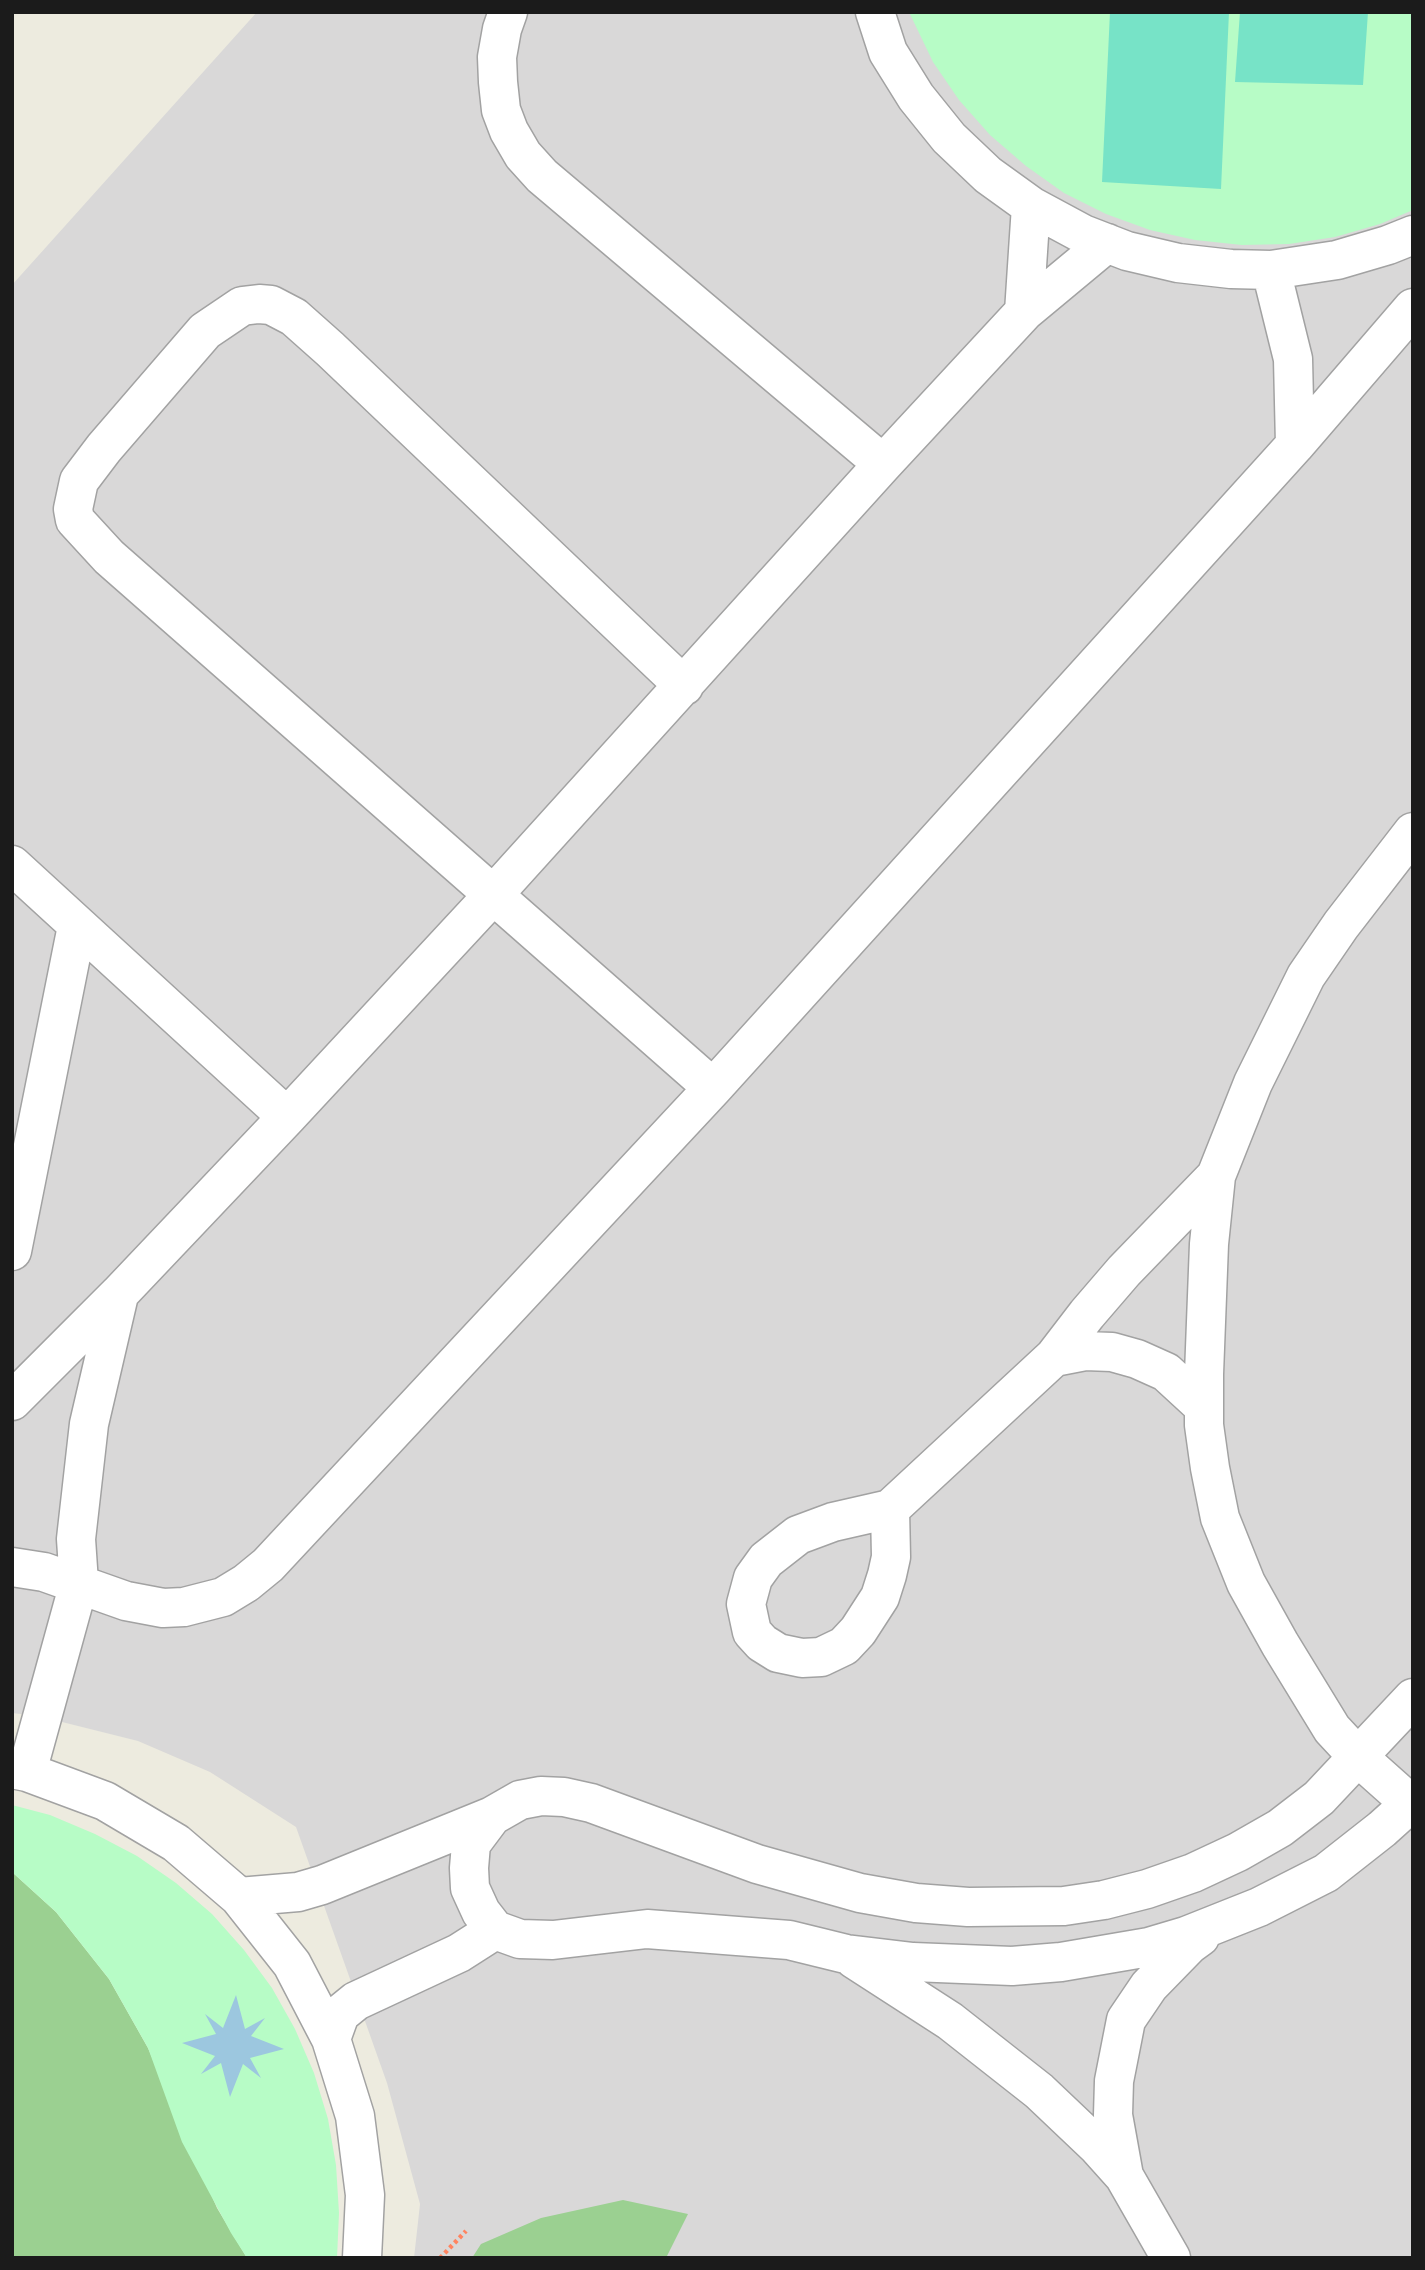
<!DOCTYPE html>
<html>
<head>
<meta charset="utf-8">
<style>
  body { margin:0 }
  #map { position:relative; width:1425px; height:2270px; overflow:hidden; background:#edebdf; font-family:Inter,sans-serif }
  canvas { display:block }
  .frame { position:absolute; inset:0; border:14px solid #1b1b1b; pointer-events:none }
</style>
</head>
<body>
<div id="map">
<canvas width="1425" height="2270"></canvas>
<div class="frame"></div>
</div>
<script>
const ctx = document.querySelector('canvas').getContext('2d');
ctx.lineJoin = 'round';
function paint(path, color) { ctx.fillStyle = color; ctx.fill(path, 'evenodd'); }
const shape = rows => new Path2D(rows.map(r => 'M' + r).join(''));
function strokePath(path, color, width, dash) { ctx.strokeStyle = color; ctx.lineWidth = width; ctx.lineCap = dash ? 'butt' : 'round'; ctx.setLineDash(dash || []); ctx.stroke(path); }
paint(shape([
  [257,12,1413,12,1413,2258,414,2258,420,2204,387,2083,296,1827,210,1772,138,1741,38,1716,12,1713,12,285]
]), '#d9d8d8');
paint(shape([
  [12,1872,56,1912,109,1979,148,2048,217,2208,247,2258,12,2258],
  [623,2200,688,2214,666,2258,472,2258,481,2244,541,2218]
]), '#9bd091');
paint(shape([
  [909,12,1413,12,1413,210,1380,224,1335,237,1289,244,1242,245,1195,240,1150,230,1106,214,1064,193,1026,166,990,135,959,100,933,62],
  [12,1805,50,1815,95,1834,137,1856,176,1883,212,1914,244,1950,272,1988,295,2029,314,2073,328,2119,336,2165,339,2213,337,2258,247,2258,231,2233,182,2142,148,2048,109,1979,56,1912,12,1872]
]), '#b7fcc6');
paint(shape([
  [1110,12,1229,12,1221,189,1102,182],
  [1240,12,1368,12,1363,85,1235,82]
]), '#77e3c7');
paint(shape([
  [236,1995,245,2029,265,2018,251,2036,284,2049,250,2058,261,2078,243,2064,230,2097,221,2063,201,2074,215,2056,182,2043,216,2034,205,2014,223,2028]
]), '#9cc7df');
const minor = shape([
  [508,12,502,29,497,57,498,82,501,110,509,131,523,155,542,176,883,464],
  [875,12,888,52,916,97,949,138,988,175,1031,206,1083,234,1127,251,1178,263,1231,269,1271,270,1337,260,1388,245,1413,235],
  [1271,270,1293,359,1295,445],
  [1024,312,1031,206],
  [684,686,330,349,294,317,271,305,259,304,242,306,205,331,104,448,79,481,73,509,75,520,109,557,713,1088],
  [1413,832,1341,925,1306,976,1253,1083,1216,1176,1209,1244,1204,1374,1204,1425,1210,1468,1220,1518,1246,1583,1280,1644,1332,1729,1358,1757,1413,1806],
  [12,865,287,1117],
  [12,1251,77,926],
  [1054,1357,1085,1351,1112,1352,1137,1359,1166,1372,1204,1407],
  [12,1401,119,1294,287,1117,494,894,883,464,1024,312,1107,243],
  [890,1509,891,1557,887,1575,880,1597,858,1631,844,1646,821,1657,802,1658,778,1653,762,1643,752,1632,746,1604,753,1578,766,1560,798,1535,833,1522,890,1509,1054,1357,1087,1314,1124,1271,1216,1176],
  [12,1567,44,1572,126,1601,163,1608,184,1607,223,1597,246,1583,268,1565,713,1088,1295,445,1413,308],
  [1413,1698,1319,1798,1280,1828,1238,1852,1193,1873,1147,1889,1104,1900,1064,1906,968,1907,916,1903,860,1893,757,1864,591,1803,564,1797,541,1796,520,1800,492,1816,471,1844,469,1868,470,1888,481,1912,495,1930,520,1939,553,1940,647,1929,789,1940,846,1954,913,1962,1012,1966,1061,1962,1149,1947,1186,1936,1259,1907,1326,1873,1382,1829,1413,1801],
  [12,1769,27,1772,105,1801,176,1843,239,1897,292,1964,331,2039,355,2116,365,2195,362,2258],
  [27,1772,79,1583,76,1539,89,1424,119,1295],
  [239,1897,298,1892,322,1885,492,1816],
  [854,1959,950,2021,1039,2091,1098,2147,1124,2176,1171,2258],
  [331,2039,340,2014,356,2001,459,1953,495,1930],
  [1124,2176,1113,2115,1114,2081,1126,2020,1149,1986,1189,1945,1200,1937]
]);
strokePath(minor, '#a2a2a2', 41);
strokePath(shape([
  [440,2258,466,2231]
]), '#ff845f', 4.5, [3.5, 3.5]);
strokePath(minor, '#fff', 38);
</script>
</body>
</html>
